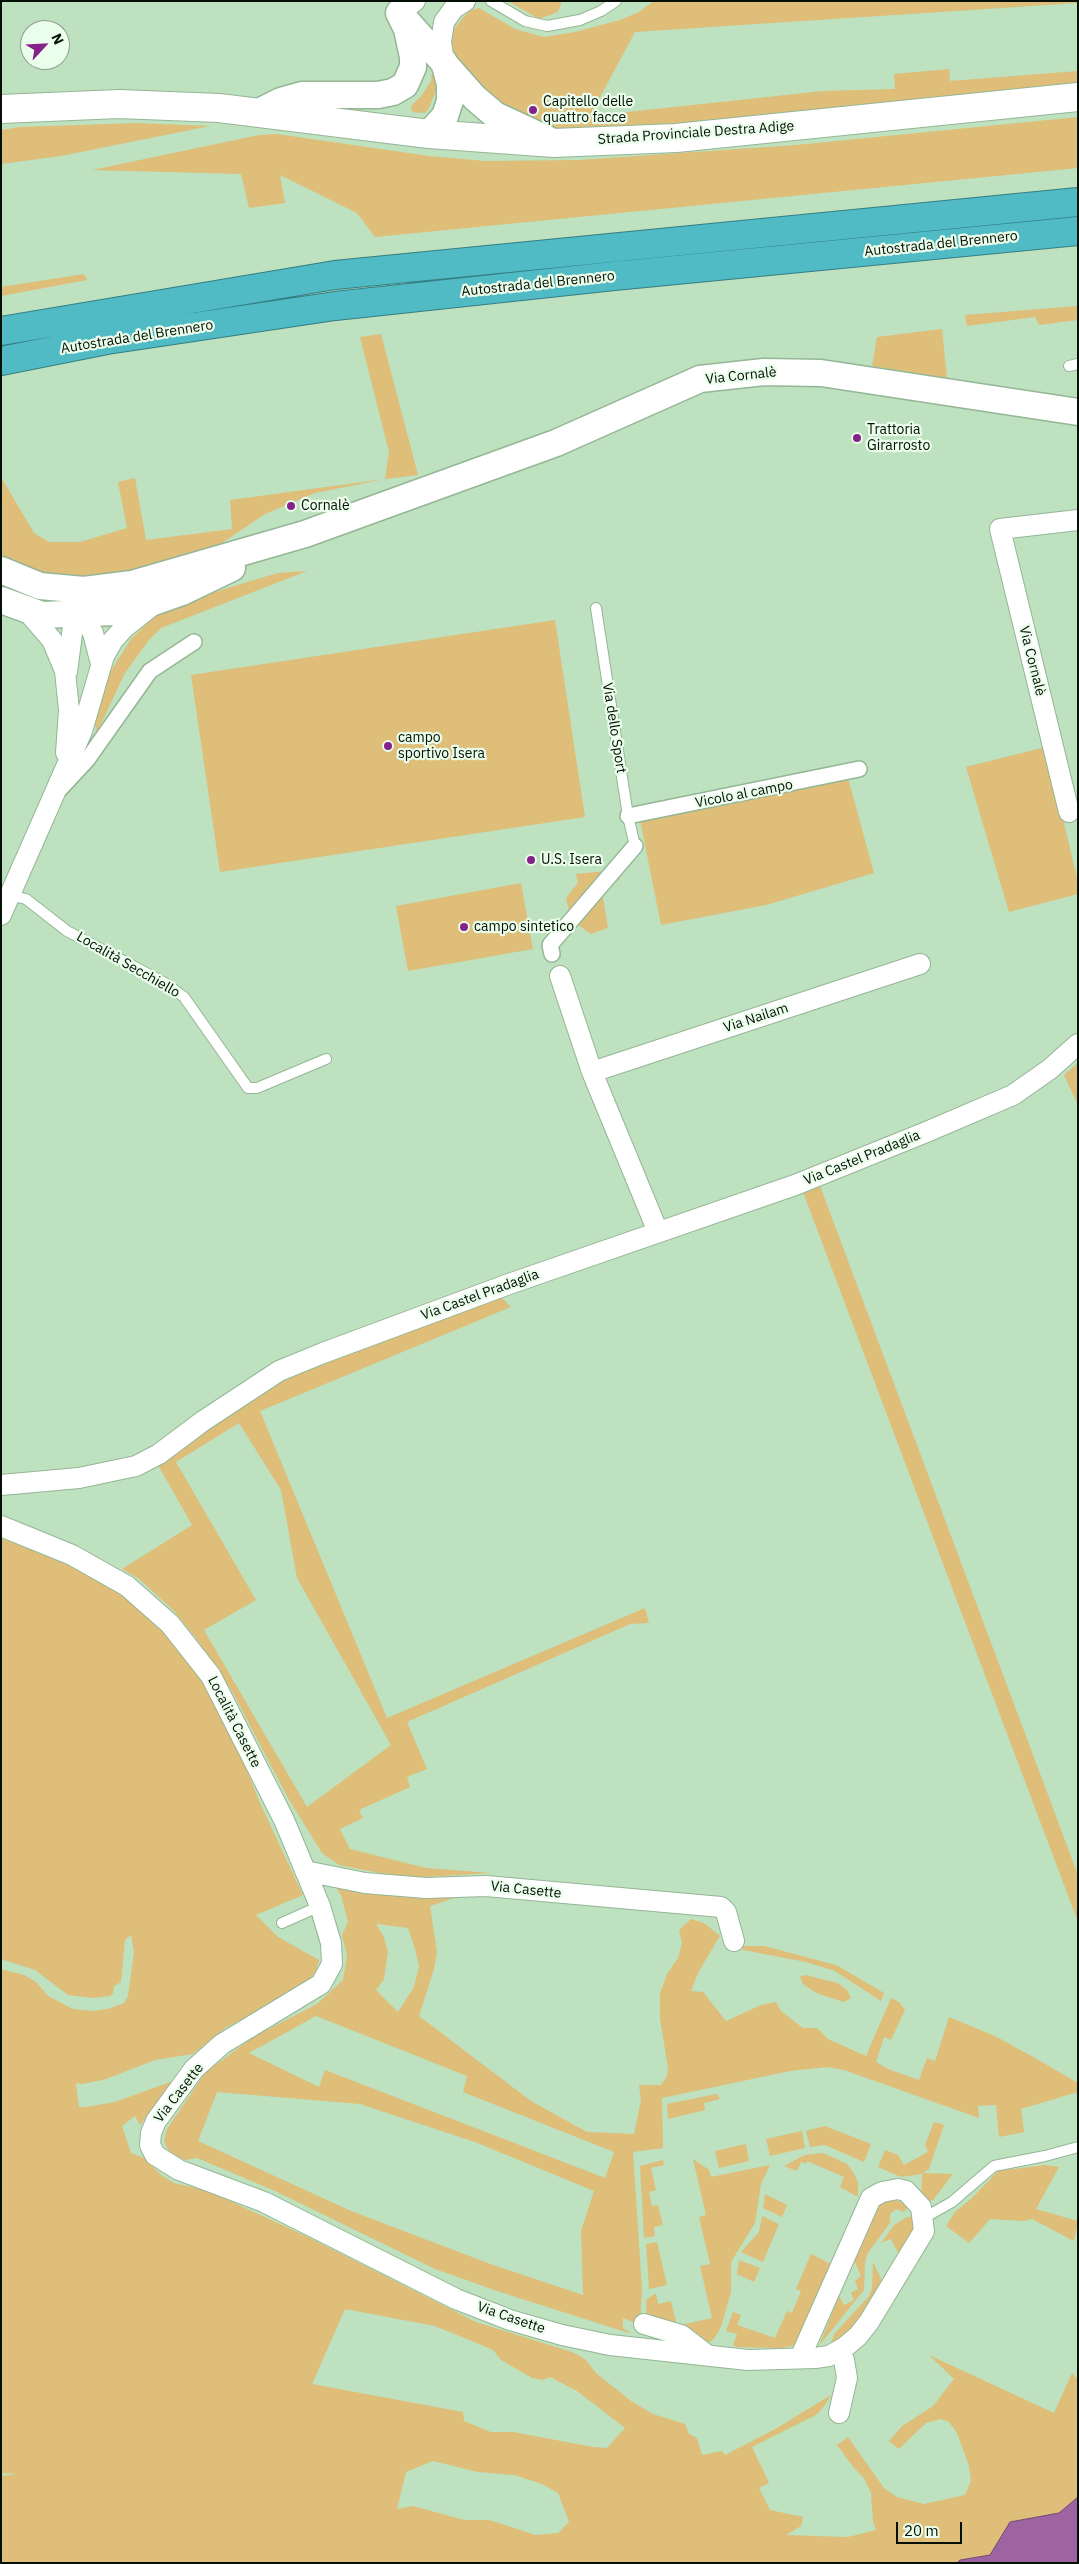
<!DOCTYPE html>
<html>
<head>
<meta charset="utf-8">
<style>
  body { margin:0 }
  #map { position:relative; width:1079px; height:2564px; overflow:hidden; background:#bee1bf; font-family:"IBM Plex Sans",sans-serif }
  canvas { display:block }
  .frame { position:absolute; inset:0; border:2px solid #040f05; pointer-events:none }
  .north { position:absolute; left:20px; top:20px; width:50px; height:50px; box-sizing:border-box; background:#ebfdeb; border:1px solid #8f9e8f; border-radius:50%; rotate:65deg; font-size:14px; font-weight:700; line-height:20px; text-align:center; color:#040f05 }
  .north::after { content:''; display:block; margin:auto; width:18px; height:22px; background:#84218b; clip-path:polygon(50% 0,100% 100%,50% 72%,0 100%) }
  .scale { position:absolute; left:896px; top:2522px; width:66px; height:22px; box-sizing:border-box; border:2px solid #040f05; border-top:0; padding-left:6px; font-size:15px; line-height:18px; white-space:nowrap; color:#040f05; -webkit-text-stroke:4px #ebfdeb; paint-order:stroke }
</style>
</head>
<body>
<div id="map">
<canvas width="1079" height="2564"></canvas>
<div class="frame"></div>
<div class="north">N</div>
<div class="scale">20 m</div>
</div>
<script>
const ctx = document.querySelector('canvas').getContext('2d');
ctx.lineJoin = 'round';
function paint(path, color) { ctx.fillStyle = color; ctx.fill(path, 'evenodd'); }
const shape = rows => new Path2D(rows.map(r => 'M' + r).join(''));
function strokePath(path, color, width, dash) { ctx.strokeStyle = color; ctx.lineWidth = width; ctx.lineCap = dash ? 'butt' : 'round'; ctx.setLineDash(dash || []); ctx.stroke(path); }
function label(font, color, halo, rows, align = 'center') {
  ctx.font = font + ' "IBM Plex Sans",sans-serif'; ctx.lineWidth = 4.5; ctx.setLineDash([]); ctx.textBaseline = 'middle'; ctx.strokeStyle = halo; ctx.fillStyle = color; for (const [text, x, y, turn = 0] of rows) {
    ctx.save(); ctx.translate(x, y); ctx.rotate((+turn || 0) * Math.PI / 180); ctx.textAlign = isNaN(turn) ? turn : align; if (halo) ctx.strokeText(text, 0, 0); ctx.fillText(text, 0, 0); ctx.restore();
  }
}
paint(shape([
  [508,1,562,1,558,12,539,19],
  [654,1,1078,1,1078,3,635,32,590,116,823,91,895,89,894,74,949,69,950,81,1078,71,1078,88,743,120,598,128,544,128,499,106,454,60,450,45,453,30,469,11,479,8,515,29,544,37,575,32,620,20,639,12],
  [433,64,436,91,429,108,425,113,412,112,411,106,422,95,431,81],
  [1078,117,1078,168,375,237,357,213,280,175,285,203,249,208,241,174,92,170,259,135,277,134,429,156,485,161,579,160,796,145],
  [137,123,210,126,61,156,1,164,1,130,20,127],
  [84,274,87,280,1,296,1,287],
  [1078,306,1078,320,1039,325,1035,317,967,326,965,315],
  [942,329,947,378,872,366,877,337],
  [381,334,418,475,385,479,315,493,265,514,222,543,152,565,106,576,62,577,38,572,15,563,1,555,1,477,34,533,49,542,80,542,127,528,118,482,135,478,146,540,232,529,230,500,385,479,389,452,360,337],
  [307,571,161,628,149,640,125,673,97,732,95,724,105,680,131,639,158,613,176,604,254,580,278,573],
  [555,620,585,817,220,872,191,675],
  [1046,747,1078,882,1078,894,1009,912,966,767],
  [848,778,874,873,766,905,661,925,640,820],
  [617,870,620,879,602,892,608,928,591,934,571,920,566,898,578,883,576,874],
  [521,883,533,949,408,971,396,906],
  [1078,1063,1078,1105,1064,1075],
  [820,1186,1078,1875,1078,1922,803,1192],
  [501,1297,511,1307,260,1411,387,1718,645,1608,649,1623,630,1624,407,1722,427,1769,407,1777,410,1787,359,1810,363,1818,340,1829,350,1849,426,1868,491,1873,424,1877,394,1876,339,1865,322,1853,288,1798,232,1691,195,1637,174,1611,139,1579,122,1569,192,1525,158,1465,232,1412,285,1379],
  [239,1423,281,1490,297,1578,391,1745,307,1807,204,1630,256,1600,176,1462],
  [1,1538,81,1570,130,1599,170,1637,205,1686,236,1743,260,1803,303,1895,256,1915,278,1937,319,1960,316,1971,301,1988,225,2028,193,2054,155,2060,106,2079,83,2084,76,2083,79,2107,86,2107,115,2102,173,2081,140,2125,135,2116,122,2126,131,2153,144,2158,161,2175,174,2183,208,2191,306,2236,476,2322,572,2352,585,2359,596,2373,631,2401,653,2414,685,2424,689,2434,697,2438,702,2455,722,2451,725,2455,777,2428,831,2395,823,2408,816,2415,752,2447,769,2483,759,2488,770,2510,803,2517,801,2526,786,2535,848,2537,876,2530,873,2522,871,2493,864,2478,854,2468,837,2445,848,2437,884,2488,897,2497,924,2504,965,2495,971,2481,969,2466,957,2433,949,2422,941,2419,926,2423,899,2449,889,2441,901,2427,933,2406,954,2379,929,2355,1054,2413,1072,2373,1078,2380,1078,2497,1059,2513,1010,2522,990,2555,960,2560,957,2563,1,2563,1,2476,17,2474,1,2473,1,1969,24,1975,36,1982,48,1996,73,2009,92,2011,108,2009,124,2003,128,1996,134,1952,131,1935,125,1940,121,1982,114,1986,113,1993,110,1996,93,1998,68,1995,35,1970,1,1959],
  [345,2309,435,2326,479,2344,493,2350,501,2360,532,2378,543,2380,550,2377,577,2391,625,2428,607,2448,593,2447,513,2432,491,2432,464,2421,463,2412,312,2384],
  [433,2461,478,2472,514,2475,542,2484,558,2493,569,2522,558,2533,536,2535,489,2520,464,2520,413,2506,397,2509,406,2472],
  [340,1885,460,1896,430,1906,437,1952,434,1969,419,2016,531,2101,587,2132,634,2134,641,2100,639,2085,661,2085,667,2076,668,2068,660,2019,660,1994,667,1974,678,1958,682,1943,679,1930,691,1919,704,1923,720,1936,698,1973,691,1991,703,1992,726,2021,761,2005,776,2002,781,2011,803,2028,817,2028,828,2039,866,2056,891,1998,899,2002,905,2010,891,2040,884,2037,876,2062,888,2069,919,2080,927,2058,935,2061,949,2017,995,2036,1035,2058,1078,2083,1078,2092,1021,2109,1024,2132,999,2137,996,2105,978,2106,979,2118,844,2070,827,2067,790,2071,662,2098,663,2148,633,2152,642,2289,640,2325,623,2318,623,2328,632,2334,497,2291,435,2269,275,2191,197,2158,185,2160,175,2156,167,2148,164,2140,167,2129,205,2073,253,2037,317,2004,343,1980,347,1955,342,1935,348,1922,341,1895,337,1889],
  [376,1924,408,1928,415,1949,419,1966,414,1987,398,2012,376,1990,384,1979,388,1952,384,1937],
  [316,2016,467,2076,463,2092,614,2152,605,2178,325,2070,319,2087,249,2053],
  [217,2092,360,2104,475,2142,594,2191,581,2231,583,2295,493,2265,351,2211,198,2141],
  [742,1946,764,1946,836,1965,884,1993,881,2001,835,1971,806,1962,743,1950],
  [805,1975,838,1983,847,1990,851,1998,844,2002,816,1993,803,1984,800,1977],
  [717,2094,720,2099,704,2103,705,2110,668,2119,667,2104],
  [934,2122,944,2125,929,2169,923,2173,953,2174,933,2200,929,2201,921,2197,922,2174,901,2177,878,2167,885,2150,898,2155,904,2165,928,2152,925,2145],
  [825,2126,871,2144,864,2162,825,2145,810,2147,806,2131],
  [802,2131,805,2148,770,2156,766,2139],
  [746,2144,749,2161,719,2168,715,2151],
  [823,2153,847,2164,853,2172,858,2182,858,2197,840,2187,844,2177,807,2161,806,2164,801,2162,797,2171,784,2166,805,2155],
  [693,2159,709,2170,711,2177,770,2165,761,2184,755,2223,731,2262,731,2292,721,2327,714,2339,708,2343,647,2320,646,2300,656,2293,658,2304,671,2301,677,2326,712,2318,700,2266,710,2264,699,2217,706,2215],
  [663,2160,664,2165,651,2168,656,2190,649,2192,652,2206,658,2205,663,2225,654,2227,655,2236,644,2238,640,2166],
  [1045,2165,1059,2167,1036,2209,1078,2221,1074,2241,1032,2219,1024,2221,990,2219,969,2243,946,2226,955,2212,972,2198,998,2171],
  [765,2194,787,2205,782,2217,763,2208],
  [891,2199,904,2203,907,2208,904,2212,896,2209,890,2214,890,2223,867,2254,865,2263,864,2290,819,2346,839,2296,844,2305,854,2300,851,2293,858,2289,855,2281,861,2276,854,2260,880,2203],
  [762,2216,779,2224,763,2262,741,2252,759,2232],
  [907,2217,912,2217,914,2226,899,2255,891,2239,881,2243,894,2225],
  [657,2242,667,2285,649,2289,646,2244],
  [811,2254,831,2264,796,2345,782,2348,736,2347,733,2345,737,2334,726,2331,733,2312,741,2315,737,2325,775,2338,787,2311,792,2313,801,2291,796,2289],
  [739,2260,760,2268,754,2282,737,2274],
  [873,2262,882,2281,852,2331,830,2345,835,2333,869,2296,872,2289]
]), '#debe79');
const water = shape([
  [1078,2497,1078,2563,957,2563,960,2560,990,2555,1010,2522,1059,2513,1078,2497]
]);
paint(water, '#9e63a1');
strokePath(water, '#704a72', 1);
const service = shape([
  [491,1,525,21,547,26,580,20,601,11,616,1],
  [1069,366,1078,364],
  [596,608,628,816,635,846],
  [9,895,26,899,67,931,165,983,184,997,248,1088,257,1088,326,1059],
  [282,1923,320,1906],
  [924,2218,952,2202,994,2166,1045,2156,1078,2147]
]);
const pedestrian = shape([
  [60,789,87,760,150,671,194,642],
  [628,816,859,769],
  [552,954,550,945,635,846]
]);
const minor = shape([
  [399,13,415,1],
  [444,62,441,42,444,22,454,8,465,1],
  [74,606,86,620,93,633,101,664],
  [26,610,52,640,65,671,69,710,66,753],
  [67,672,73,626,87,606],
  [1069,812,1000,529,1078,520],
  [1,915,82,731,104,656,113,640,124,628,153,605],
  [560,976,592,1072,658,1232],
  [592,1072,920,964],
  [1,1485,79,1478,136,1466,159,1454,203,1421,279,1371,323,1353,509,1284,795,1185,924,1133,1013,1095,1050,1069,1078,1044],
  [1,1526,72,1555,127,1586,170,1624,211,1676,284,1820,320,1906,331,1943,332,1964,321,1984,222,2044,194,2069,156,2121,151,2133,150,2145,155,2155,179,2170,264,2202,456,2299,510,2320,562,2335,610,2345,748,2360,815,2358,829,2356,845,2347,858,2336,869,2322,924,2231,921,2207,906,2191,898,2189,882,2192,871,2198,800,2358],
  [305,1871,365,1883,426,1888,486,1886,721,1907,726,1912,734,1941],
  [644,2324,681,2335,707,2355],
  [839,2413,847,2378,844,2360,839,2352]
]);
const tertiary = shape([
  [405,19,475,98,495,115,551,141],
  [261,111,281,101,302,95,378,95,393,92,405,85,413,67,413,57,407,29,399,13],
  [429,134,445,116,450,101,450,84,444,62],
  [1,570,40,586,84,590,132,584,305,534,556,443,700,379,764,372,821,373,1078,412],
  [1,600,42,615,115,612,148,604,182,592,232,568]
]);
const secondary = shape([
  [1,109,119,104,219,108,429,134,554,143,676,138,1078,97]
]);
const motorway = shape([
  [1,331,335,275,1078,202],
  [1,361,107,340,335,306,614,276,1078,231]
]);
strokePath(service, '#94b695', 12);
strokePath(pedestrian, '#94b695', 18);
strokePath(minor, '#94b695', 22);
strokePath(tertiary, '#94b695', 29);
strokePath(secondary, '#94b695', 30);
strokePath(motorway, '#357e82', 30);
strokePath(service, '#fff', 10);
strokePath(pedestrian, '#fff', 15);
strokePath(minor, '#fff', 20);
strokePath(tertiary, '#fff', 26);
strokePath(secondary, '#fff', 28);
strokePath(motorway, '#50bac5', 28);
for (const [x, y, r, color] of [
  [533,110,5,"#84218b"],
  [857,438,5,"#84218b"],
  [291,506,5,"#84218b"],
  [388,746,5,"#84218b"],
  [531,860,5,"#84218b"],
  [464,927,5,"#84218b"]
]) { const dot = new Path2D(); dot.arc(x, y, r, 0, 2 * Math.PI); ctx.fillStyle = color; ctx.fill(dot); strokePath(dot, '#ebfdeb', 2); }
label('14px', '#040f05', '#ebfdeb', [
  ["Capitello delle",543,102],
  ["quattro facce",543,118],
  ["Trattoria",867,430],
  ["Girarrosto",867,446],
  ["Cornalè",301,506],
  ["campo",398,738],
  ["sportivo Isera",398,754],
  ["U.S. Isera",541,860],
  ["campo sintetico",474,927]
], 'left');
label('14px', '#040f05', '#ebfdeb', [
  ["Strada Provinciale Destra Adige",696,133,-4],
  ["Autostrada del Brennero",941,244,-6],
  ["Autostrada del Brennero",538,284,-6],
  ["Autostrada del Brennero",137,337,-9],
  ["Via Cornalè",741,376,-6],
  ["Via Cornalè",1032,661,76],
  ["Via dello Sport",614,728,81],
  ["Vicolo al campo",744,794,-11],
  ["Località Secchiello",128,965,30],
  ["Via Nailam",756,1018,-18],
  ["Via Castel Pradaglia",862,1158,-22],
  ["Via Castel Pradaglia",480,1295,-20],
  ["Località Casette",234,1722,63],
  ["Via Casette",526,1890,6],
  ["Via Casette",179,2093,-52],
  ["Via Casette",511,2318,19]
]);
</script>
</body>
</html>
